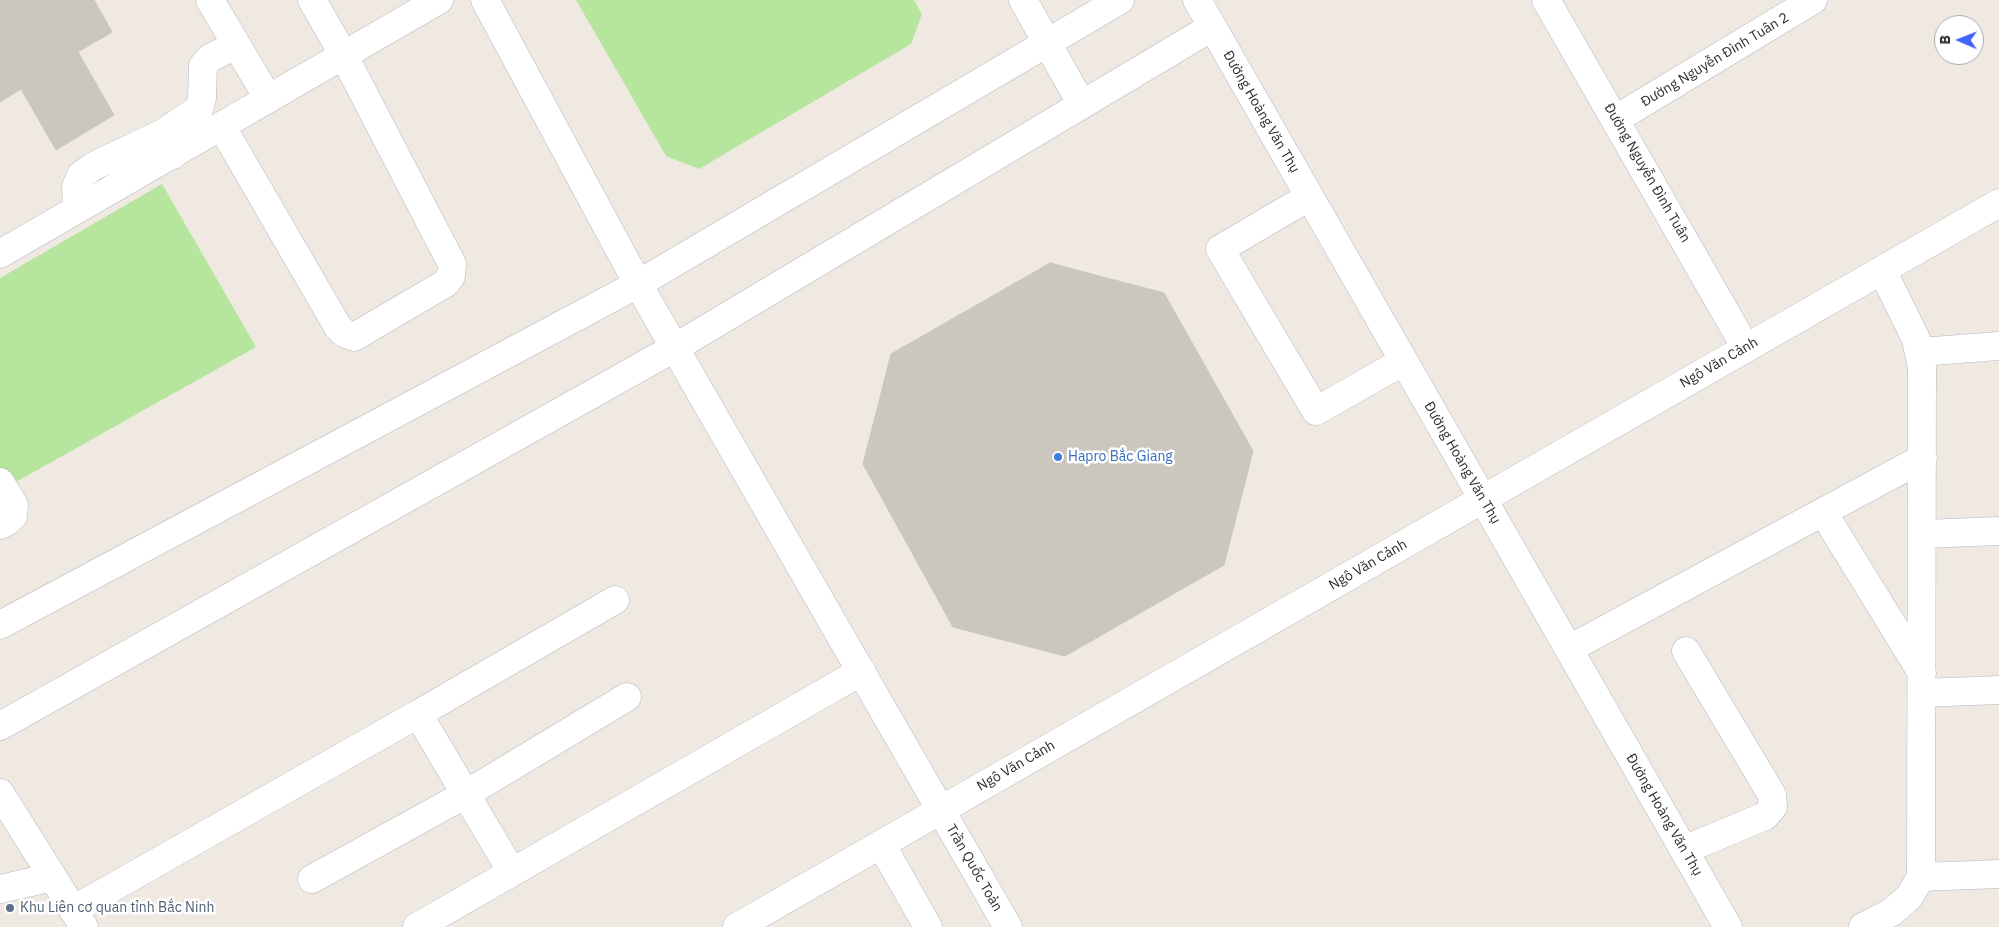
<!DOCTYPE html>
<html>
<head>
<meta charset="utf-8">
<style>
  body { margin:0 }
  #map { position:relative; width:1999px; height:927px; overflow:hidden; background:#efe9e1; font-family:"IBM Plex Sans",sans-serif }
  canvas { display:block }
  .north { position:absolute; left:1934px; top:15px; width:50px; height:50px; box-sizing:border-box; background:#fff; border:1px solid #ababab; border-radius:50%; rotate:271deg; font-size:14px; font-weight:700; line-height:20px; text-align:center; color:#2e2e2e }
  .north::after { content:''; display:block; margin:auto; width:18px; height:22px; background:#4264fb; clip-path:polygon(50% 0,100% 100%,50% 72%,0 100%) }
</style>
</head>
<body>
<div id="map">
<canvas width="1999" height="927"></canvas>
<div class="north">B</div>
</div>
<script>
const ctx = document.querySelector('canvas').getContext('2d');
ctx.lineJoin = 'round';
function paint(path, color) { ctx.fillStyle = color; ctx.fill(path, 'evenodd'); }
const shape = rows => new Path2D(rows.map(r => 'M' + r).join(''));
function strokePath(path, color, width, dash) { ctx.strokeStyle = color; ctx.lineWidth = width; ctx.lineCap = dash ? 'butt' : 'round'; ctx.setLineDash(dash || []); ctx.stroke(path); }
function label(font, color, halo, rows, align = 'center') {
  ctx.font = font + ' "IBM Plex Sans",sans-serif'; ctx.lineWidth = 5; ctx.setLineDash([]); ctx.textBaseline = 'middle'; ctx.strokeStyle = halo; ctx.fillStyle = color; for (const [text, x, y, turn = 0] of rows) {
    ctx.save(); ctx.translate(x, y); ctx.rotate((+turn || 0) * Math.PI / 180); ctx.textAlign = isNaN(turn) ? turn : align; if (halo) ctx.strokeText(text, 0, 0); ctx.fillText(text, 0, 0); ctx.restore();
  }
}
paint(shape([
  [576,0,914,0,922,14,911,44,699,169,666,156],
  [162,184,256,347,0,491,0,278]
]), '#b6e59e');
const building = shape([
  [0,0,94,0,112,32,78,52,114,115,56,150,21,89,0,102,0,0],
  [1050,263,1164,293,1253,451,1224,565,1065,656,953,627,863,464,891,354,1050,263]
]);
paint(building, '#cbc7bf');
strokePath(building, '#cbc5ba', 1);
const minor = shape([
  [210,0,268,98],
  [485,0,638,284,1008,927],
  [1023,0,1082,105],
  [1197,0,1728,927],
  [1546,0,1746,348],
  [1616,119,1813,0],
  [222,127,338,327,344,333,354,337,446,283,451,276,452,264,343,54,312,0],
  [163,133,199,109,202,98,203,66,210,58,236,45],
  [1309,197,1220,249,1316,411,1404,361],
  [77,209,76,187,81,175,94,166,163,133,173,155],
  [0,254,439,0],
  [1920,352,1999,346],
  [0,482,14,505,13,516,6,522,0,525],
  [1823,512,1922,673],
  [1923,534,1999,531],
  [0,625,638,284,1120,0],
  [1569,649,1923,458],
  [1922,693,1999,690],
  [418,714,615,600],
  [0,726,676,347,1212,27],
  [0,793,84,927],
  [881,844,928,927],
  [1684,850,1765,816,1773,807,1772,795,1686,651],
  [1921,877,1999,874],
  [312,879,466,794,627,697],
  [0,889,53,877],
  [73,910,418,714,512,872],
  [417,927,862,671],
  [737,927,1999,203],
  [1863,927,1892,912,1909,897,1921,877,1922,368,1916,339,1882,270]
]);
strokePath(minor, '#b4b7c1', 29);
strokePath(minor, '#fff', 28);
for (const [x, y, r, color] of [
  [1058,457,5,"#3f7fe0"],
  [10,908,5,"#5c6f8a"]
]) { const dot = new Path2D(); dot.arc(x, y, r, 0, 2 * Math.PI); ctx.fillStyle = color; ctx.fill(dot); strokePath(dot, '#fff', 2); }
label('14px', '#2e2e2e', '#fff', [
  ["Đường Nguyễn Đình Tuân 2",1715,60,-31],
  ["Đường Hoàng Văn Thụ",1261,112,60],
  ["Đường Nguyễn Đình Tuân",1647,173,60],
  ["Ngô Văn Cảnh",1719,363,-30],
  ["Đường Hoàng Văn Thụ",1462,463,60],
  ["Ngô Văn Cảnh",1368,565,-30],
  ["Ngô Văn Cảnh",1016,766,-30],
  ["Đường Hoàng Văn Thụ",1664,815,60],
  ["Trần Quốc Toản",974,868,60]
]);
label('14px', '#366cbe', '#fff', [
  ["Hapro Bắc Giang",1068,457]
], 'left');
label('14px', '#4e5e75', '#fff', [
  ["Khu Liên cơ quan tỉnh Bắc Ninh",20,908]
], 'left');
</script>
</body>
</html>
